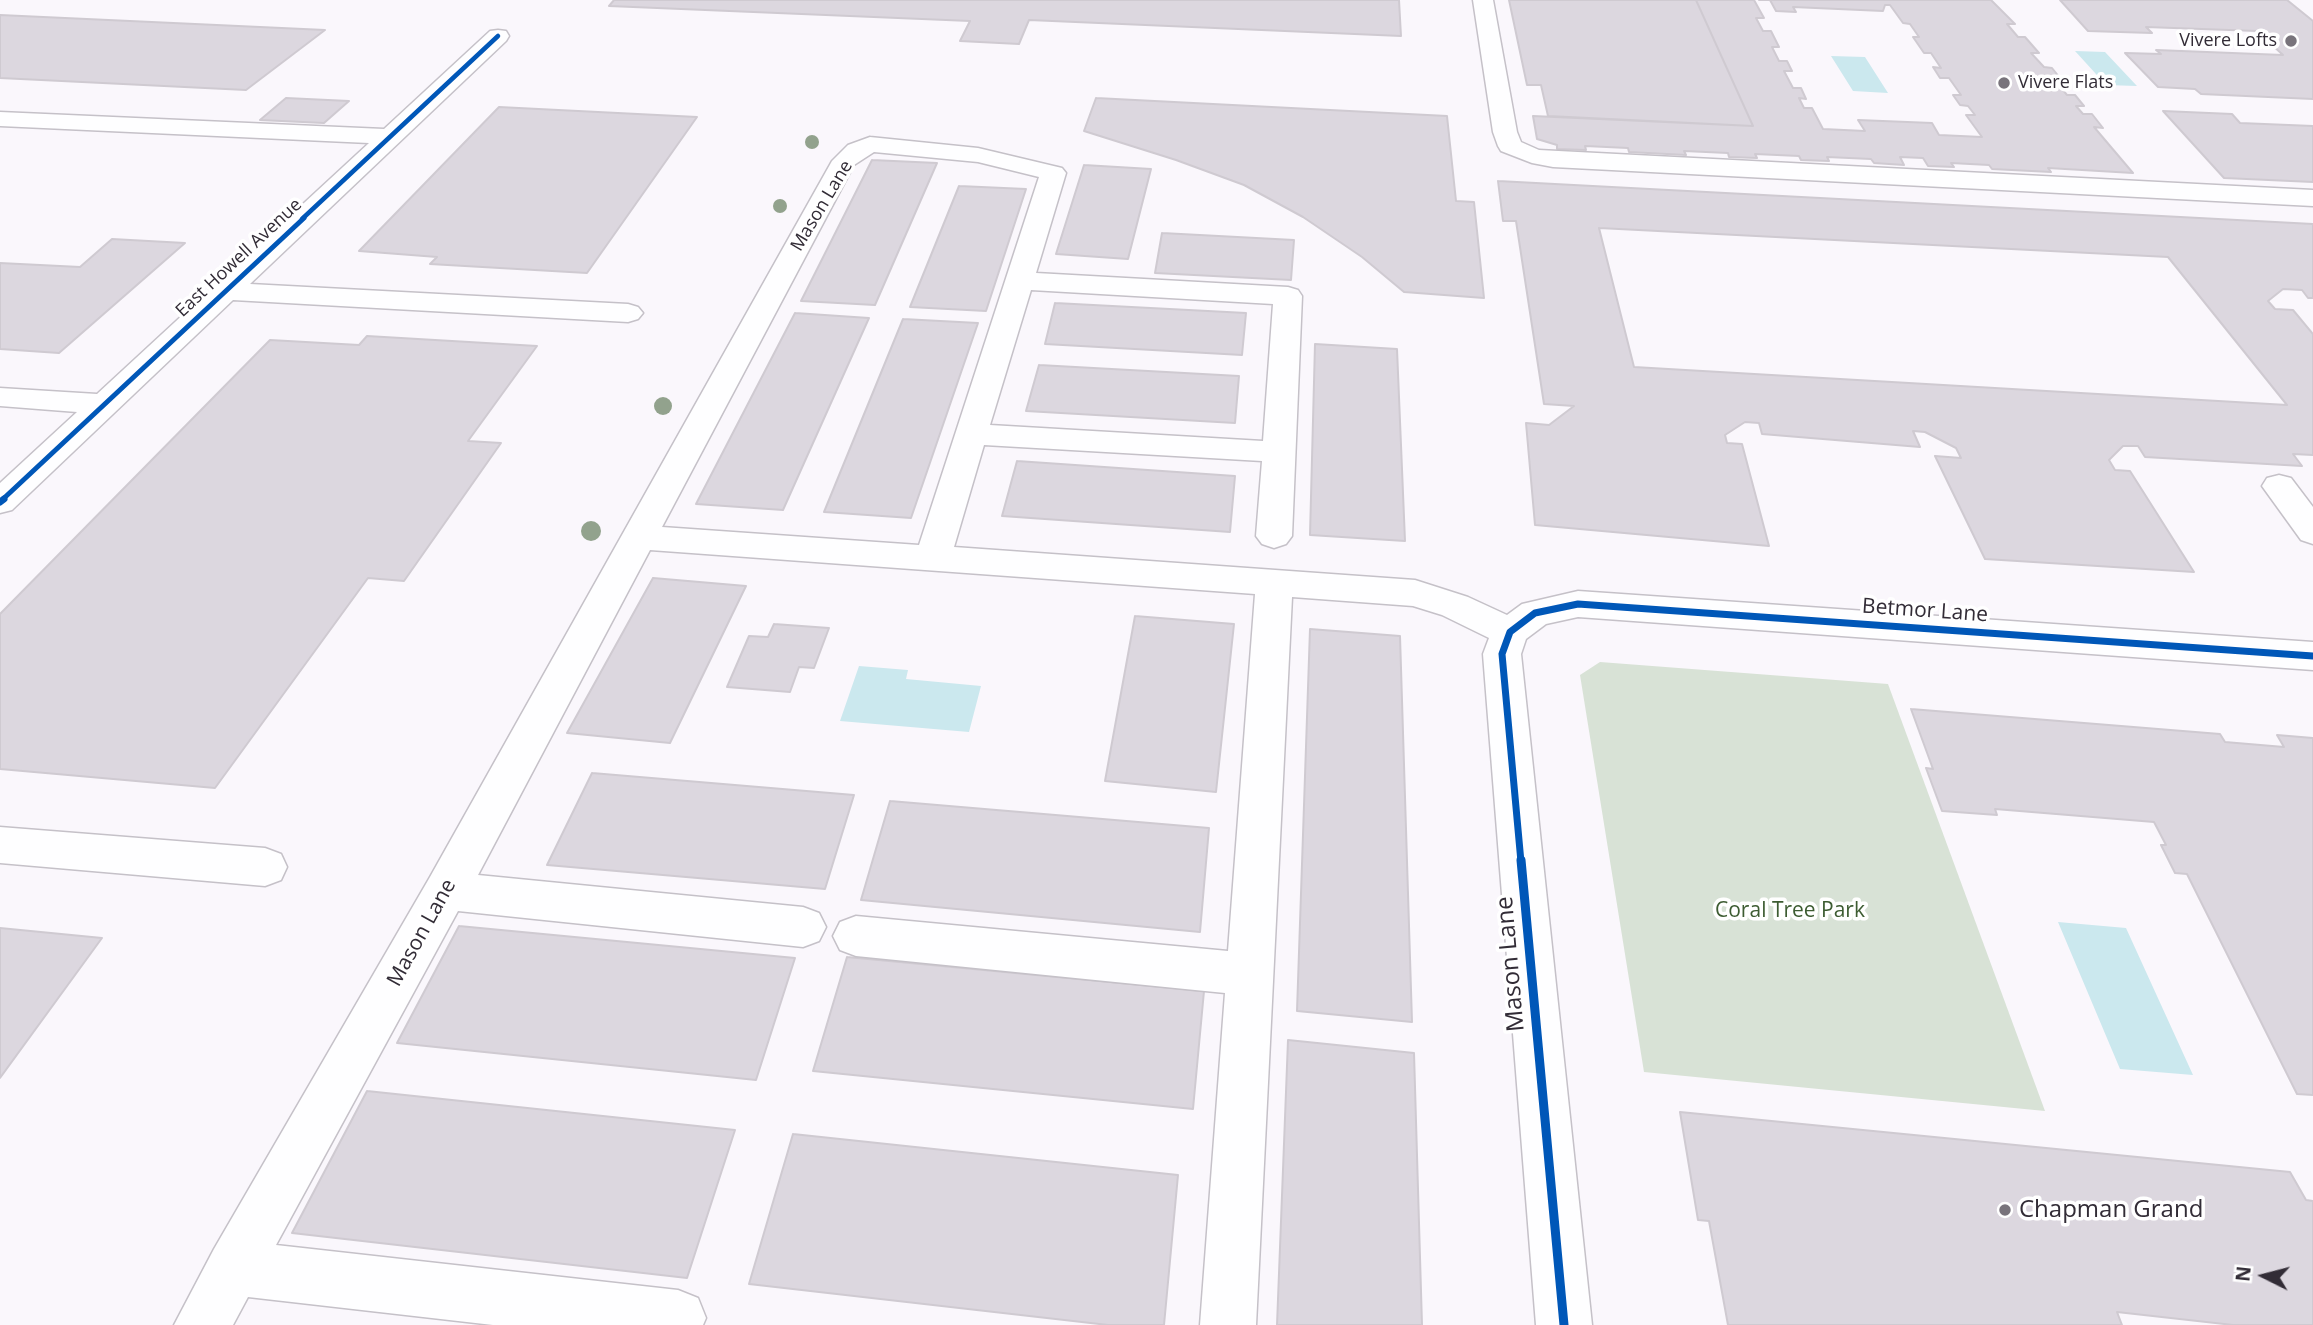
<!DOCTYPE html>
<html>
<head>
<meta charset="utf-8">
<style>
  body { margin:0 }
  #map { position:relative; width:2313px; height:1325px; overflow:hidden; background:#faf7fc; font-family:"Open Sans",sans-serif }
  canvas { display:block }
  .north { position:absolute; left:2229px; top:1241px; width:70px; height:70px; -webkit-text-stroke:5px #fff; paint-order:stroke; rotate:276deg; font-size:19px; font-weight:700; line-height:28px; text-align:center; color:#322c36 }
  .north::after { content:''; display:block; margin:auto; width:24px; height:32px; background:#322c36; clip-path:polygon(50% 0,100% 100%,50% 72%,0 100%) }
</style>
</head>
<body>
<div id="map">
<canvas width="2313" height="1325"></canvas>
<div class="north">N</div>
</div>
<script>
const ctx = document.querySelector('canvas').getContext('2d');
ctx.lineJoin = 'round';
function paint(path, color) { ctx.fillStyle = color; ctx.fill(path, 'evenodd'); }
const shape = rows => new Path2D(rows.map(r => 'M' + r).join(''));
function strokePath(path, color, width, dash) { ctx.strokeStyle = color; ctx.lineWidth = width; ctx.lineCap = dash ? 'butt' : 'round'; ctx.setLineDash(dash || []); ctx.stroke(path); }
function label(font, color, halo, rows, align = 'center') {
  ctx.font = font + ' "Open Sans",sans-serif'; ctx.lineWidth = 7; ctx.setLineDash([]); ctx.textBaseline = 'middle'; ctx.strokeStyle = halo; ctx.fillStyle = color; for (const [text, x, y, turn = 0] of rows) {
    ctx.save(); ctx.translate(x, y); ctx.rotate((+turn || 0) * Math.PI / 180); ctx.textAlign = isNaN(turn) ? turn : align; if (halo) ctx.strokeText(text, 0, 0); ctx.fillText(text, 0, 0); ctx.restore();
  }
}
paint(shape([
  [1600,662,1888,684,2045,1111,1644,1072,1580,675]
]), '#d8e2d6');
paint(shape([
  [2075,51,2105,52,2137,86,2106,85],
  [1831,56,1865,57,1888,93,1853,91],
  [859,666,908,670,906,679,981,686,969,732,840,721],
  [2058,922,2126,928,2193,1075,2120,1069]
]), '#cbe8ee');
const building = shape([
  [614,0,1399,0,1401,36,1029,20,1019,44,960,41,970,21,609,6,614,0],
  [1509,0,1696,0,1753,126,1548,116,1541,85,1527,85,1509,0],
  [1696,0,1754,0,1764,18,1756,18,1763,31,1771,31,1779,47,1772,47,1779,61,1787,61,1792,71,1784,71,1793,88,1801,88,1806,99,1799,98,1804,108,1812,108,1823,129,1865,131,1858,120,1932,123,1939,135,1982,137,1966,115,1975,115,1968,106,1960,105,1953,95,1961,95,1949,78,1940,78,1933,67,1941,68,1931,53,1924,53,1913,37,1919,37,1910,24,1903,23,1890,5,1885,5,1883,11,1793,7,1796,12,1776,11,1770,0,1759,0,1991,0,2015,24,2007,24,2018,37,2025,37,2039,53,2031,53,2044,67,2052,68,2060,78,2052,77,2067,95,2075,95,2084,106,2076,106,2083,114,2092,114,2103,128,2094,127,2133,173,2048,168,2051,172,1992,169,1989,165,1951,163,1954,167,1928,166,1923,158,1900,157,1904,165,1874,163,1871,159,1827,157,1829,161,1801,160,1799,156,1755,154,1757,158,1729,157,1728,153,1684,151,1686,155,1629,152,1628,148,1585,146,1586,150,1557,149,1557,145,1537,139,1533,116,1753,126,1696,0],
  [2060,0,2287,0,2313,21,2313,99,2201,94,2195,89,2158,87,2125,53,2161,54,2156,50,2283,55,2257,31,2146,27,2152,33,2088,31,2060,0],
  [0,15,325,30,246,90,0,78,0,15],
  [286,98,349,101,324,123,260,120,286,98],
  [1096,98,1447,116,1456,201,1474,202,1484,298,1404,292,1362,257,1303,217,1244,185,1176,160,1084,131,1096,98],
  [499,107,697,117,587,273,430,264,437,257,359,251,499,107],
  [2163,111,2232,114,2240,123,2313,126,2313,182,2224,178,2163,111],
  [872,160,937,163,875,305,801,301,872,160],
  [1084,165,1151,169,1128,259,1056,254,1084,165],
  [1498,181,2313,224,2313,298,2308,298,2302,290,2283,289,2268,301,2275,309,2293,310,2313,334,2313,455,2293,454,2302,466,2145,457,2138,446,2123,446,2109,460,2115,470,2130,471,2194,572,1985,559,1935,456,1961,458,1956,448,1925,432,1913,431,1920,447,1762,434,1759,423,1745,422,1725,435,1727,443,1742,444,1769,546,1535,525,1526,423,1549,425,1574,406,1544,404,1516,221,1503,221,1498,181],
  [959,186,1026,189,986,311,910,307,959,186],
  [1599,228,2168,257,2287,405,1634,367,1599,228],
  [1162,233,1294,240,1291,280,1155,273,1162,233],
  [112,239,185,243,59,353,0,349,0,263,80,267,112,239],
  [1055,303,1246,313,1242,355,1045,344,1055,303],
  [795,313,869,318,783,510,696,504,795,313],
  [903,319,978,323,911,518,824,512,903,319],
  [367,336,537,346,468,441,501,443,404,581,368,578,215,788,0,769,0,614,270,340,359,345,367,336],
  [1315,344,1397,349,1405,541,1310,535,1315,344],
  [1039,365,1239,376,1235,423,1026,411,1039,365],
  [1017,461,1235,476,1230,532,1002,516,1017,461],
  [653,578,746,586,670,743,567,733,653,578],
  [1135,616,1234,624,1216,792,1105,781,1135,616],
  [774,624,829,628,814,668,799,667,790,692,727,687,749,636,768,637,774,624],
  [1310,629,1400,636,1412,1022,1297,1011,1310,629],
  [1911,709,2220,734,2225,742,2284,747,2277,735,2313,738,2313,1095,2297,1094,2187,874,2175,873,2161,845,2166,845,2154,822,1995,809,1997,815,1942,811,1926,768,1933,769,1911,709],
  [592,773,854,795,825,889,547,865,592,773],
  [890,801,1209,828,1200,932,861,900,890,801],
  [459,926,795,958,756,1080,397,1043,459,926],
  [0,928,102,938,0,1078,0,928],
  [847,957,1204,991,1193,1109,813,1071,847,957],
  [1288,1040,1414,1053,1422,1325,1277,1325,1288,1040],
  [367,1091,735,1130,687,1278,292,1233,367,1091],
  [1680,1112,2290,1172,2306,1200,2313,1201,2313,1325,2233,1325,2117,1312,2122,1325,1728,1325,1709,1221,1698,1220,1680,1112],
  [793,1134,1178,1175,1164,1325,1108,1325,749,1284,793,1134]
]);
paint(building, '#dcd7df');
strokePath(building, '#cfcad1', 2);
const minor = shape([
  [1473,0,1493,0,1517,132,1521,142,1539,150,2313,190,2313,206,1553,167,1532,163,1501,151,1498,146,1493,132,1473,0],
  [498,30,506,31,509,36,506,41,250,284,628,304,638,307,643,313,638,319,628,322,233,300,12,510,0,513,0,483,77,412,0,406,0,388,97,394,369,143,0,126,0,112,384,129,490,31,498,30],
  [870,137,978,148,1062,168,1066,173,1036,273,1288,287,1298,290,1302,296,1292,536,1286,544,1274,548,1262,544,1256,536,1262,461,984,445,954,547,1415,580,1468,597,1507,615,1522,604,1578,591,2313,642,2313,670,1578,617,1546,624,1526,639,1521,654,1592,1325,1536,1325,1483,654,1489,638,1442,615,1413,606,1292,597,1256,1325,1200,1325,1225,993,856,956,840,950,833,936,840,922,856,916,1228,951,1255,594,650,550,478,875,803,907,819,913,826,927,819,941,803,947,458,911,276,1245,678,1290,698,1298,706,1318,703,1325,493,1325,248,1297,233,1325,174,1325,214,1249,430,877,832,161,848,145,870,137],
  [874,152,978,162,1039,177,919,545,662,527,854,165,874,152],
  [1031,290,1273,304,1263,441,990,425,1031,290],
  [2279,475,2291,478,2313,507,2313,544,2301,540,2262,486,2267,478,2279,475],
  [0,827,265,848,281,854,287,867,281,880,265,886,0,863,0,827]
]);
strokePath(minor, '#c5c1c8', 3);
paint(minor, '#fefeff');
strokePath(shape([
  [302,219,498,36]
]), '#0057b8', 4.5);
strokePath(shape([
  [2,500,304,218]
]), '#0057b8', 5);
strokePath(shape([
  [0,502,4,499],
  [1521,862,1502,654,1510,632,1535,613,1578,604,2313,656]
]), '#0057b8', 7);
strokePath(shape([
  [1521,860,1564,1325]
]), '#0057b8', 9);
ctx.fillStyle = '#92a28d';
for (const [x, y, r] of [
  [812,142,7],
  [780,206,7],
  [663,406,9],
  [591,531,10]
]) { ctx.beginPath(); ctx.arc(x, y, r, 0, 2 * Math.PI); ctx.fill(); }
for (const [x, y, r, color] of [
  [2291,41,7,"#78737b"],
  [2004,83,7,"#78737b"],
  [2005,1210,7,"#78737b"]
]) { const dot = new Path2D(); dot.arc(x, y, r, 0, 2 * Math.PI); ctx.fillStyle = color; ctx.fill(dot); strokePath(dot, '#fff', 2.5); }
label('18px', '#322c36', '#fff', [
  ["Vivere Lofts",2277,41],
  ["Vivere Flats",2018,83,"left"]
], 'right');
label('18px', '#322c36', '#fff', [
  ["Mason Lane",822,206,-59],
  ["East Howell Avenue",239,258,-43]
]);
label('21px', '#322c36', '#fff', [
  ["Betmor Lane",1925,611,4],
  ["Mason Lane",422,933,-61]
]);
label('21px', '#3d5c32', '#fff', [
  ["Coral Tree Park",1790,911]
]);
label('24px', '#322c36', '#fff', [
  ["Mason Lane",1511,964,-95]
]);
label('24px', '#322c36', '#fff', [
  ["Chapman Grand",2019,1210]
], 'left');
</script>
</body>
</html>
